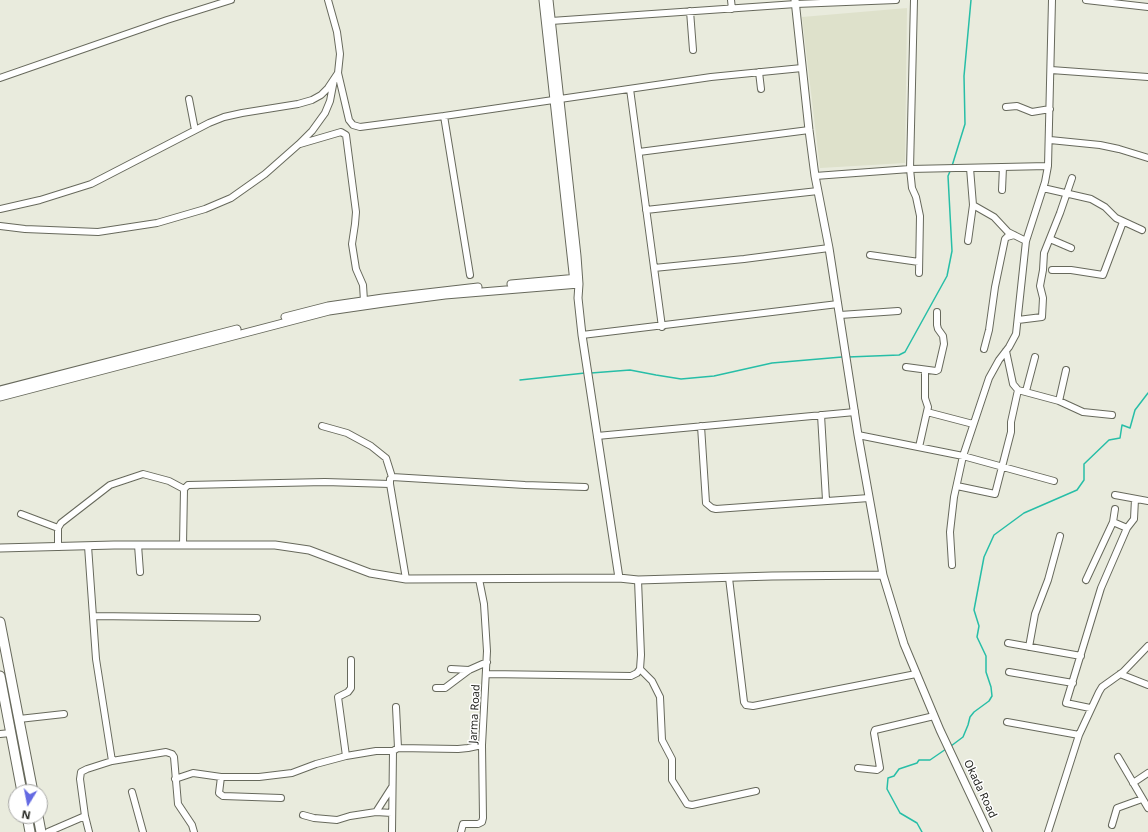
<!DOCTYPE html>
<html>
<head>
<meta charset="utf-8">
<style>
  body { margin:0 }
  #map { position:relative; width:1148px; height:832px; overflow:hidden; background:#e9ebdd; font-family:"Noto Sans",sans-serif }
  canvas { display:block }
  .north { position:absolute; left:8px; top:784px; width:40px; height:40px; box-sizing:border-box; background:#fff; border:1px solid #a7a7a5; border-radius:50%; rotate:190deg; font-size:11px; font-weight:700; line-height:16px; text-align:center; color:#22231e }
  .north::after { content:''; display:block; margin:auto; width:14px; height:18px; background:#646ae2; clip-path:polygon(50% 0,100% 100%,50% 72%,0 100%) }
</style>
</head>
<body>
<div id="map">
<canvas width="1148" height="832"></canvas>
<div class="north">N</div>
</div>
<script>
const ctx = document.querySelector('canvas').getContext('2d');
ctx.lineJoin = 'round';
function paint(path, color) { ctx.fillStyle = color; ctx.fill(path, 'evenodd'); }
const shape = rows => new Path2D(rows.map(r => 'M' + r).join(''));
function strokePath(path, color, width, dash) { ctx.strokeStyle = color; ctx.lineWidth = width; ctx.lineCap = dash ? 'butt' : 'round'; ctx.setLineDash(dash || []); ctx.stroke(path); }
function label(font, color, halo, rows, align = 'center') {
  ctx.font = font + ' "Noto Sans",sans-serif'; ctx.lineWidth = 3; ctx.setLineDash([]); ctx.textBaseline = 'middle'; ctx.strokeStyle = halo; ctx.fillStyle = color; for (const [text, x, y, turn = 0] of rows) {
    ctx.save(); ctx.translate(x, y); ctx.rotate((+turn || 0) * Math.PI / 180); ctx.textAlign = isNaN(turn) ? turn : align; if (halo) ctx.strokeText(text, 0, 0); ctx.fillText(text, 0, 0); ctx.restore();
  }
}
paint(shape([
  [907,8,905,163,820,168,802,17]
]), '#dee1cb');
strokePath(shape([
  [952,166,965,124,964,76,971,0],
  [848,357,899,355,905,352,947,276,952,251,948,176,951,169],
  [591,373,630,370,656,375,681,379,714,376,772,363,842,357],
  [520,380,585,373],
  [951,746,963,737,968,725,970,717,974,712,989,701,992,696,991,687,986,672,986,656,977,637,979,626,974,610,984,557,994,535,1024,513,1077,490,1084,480,1084,464,1109,440,1120,438,1122,425,1130,428,1135,410,1148,393],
  [922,832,917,823,900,813,887,789,888,778,894,776,899,769,917,763,919,760,930,760,946,749]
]), '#27bea7', 1.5);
const minor = shape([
  [731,0,732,9],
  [914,0,910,169,912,188,916,197,920,216,919,273],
  [1086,0,1148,7],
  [690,11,693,50],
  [551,21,796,4,896,0],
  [1051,70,1148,77],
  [759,72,761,89],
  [338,73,349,120,353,125,360,127,444,116,560,99,711,77,802,68],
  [0,78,167,20,231,0],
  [630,89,662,327],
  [189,99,195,130],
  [1006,107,1017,106,1032,112,1050,109],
  [444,116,470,275],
  [1050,140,1100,145,1119,149,1148,158],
  [300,144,341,132,346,135,356,212,355,224,352,244,356,269,363,285,364,301],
  [639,152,809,130],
  [815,176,910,169,1048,166],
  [1043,188,1091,199,1105,207,1116,218,1142,230],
  [1002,190,1003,167],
  [973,205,994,217,1008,232,1026,241],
  [0,209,40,200,91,184,209,123,224,117,242,113,298,104,312,100,321,95,328,88,338,73,340,54,337,32,328,0],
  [646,210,818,191],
  [0,226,25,229,98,232,157,223,205,209,231,198,265,174,299,144,312,131,325,113,330,101,334,80],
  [1050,239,1071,248],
  [968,241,973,205,970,168],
  [870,255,919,262],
  [654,268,744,259,829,248],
  [1052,270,1071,270,1103,275,1123,222],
  [840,315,898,311],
  [1018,320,1042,317,1043,298,1040,286,1043,270,1044,253,1060,213,1072,178],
  [582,335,838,304],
  [984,349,989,330,995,287,1005,239,1007,237,1014,235],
  [1006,351,1013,384,1018,390,1059,401,1083,412,1112,415],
  [906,367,936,371,938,370,944,344,943,336,938,329,937,325,937,312],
  [1026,391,1035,357],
  [1059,401,1066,370],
  [927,412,973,424],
  [821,415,826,500],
  [322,426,347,433,371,446,386,458,392,477],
  [701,426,706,503,712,508,716,509,869,498],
  [858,435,963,456,1054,481],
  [597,436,855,412],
  [919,447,928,407,925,398,925,370],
  [957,486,995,494,1011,432,1011,422,1018,390],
  [1115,495,1148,501],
  [21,514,58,528],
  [1113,522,1127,528],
  [138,545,140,572],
  [183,545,184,489,188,485,325,482,390,484],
  [88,546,96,659,112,761],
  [58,547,58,528,61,523,110,485,143,474,169,481,184,489],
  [952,565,950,532,954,497,963,456,989,378,999,360,1009,347,1016,334,1026,241,1045,182,1048,166,1052,0],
  [729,578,744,702,746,705,753,706,916,674],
  [406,579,390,484,390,479,392,477,525,485,585,487],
  [1086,580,1113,522,1115,509],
  [93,616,257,618],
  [1008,643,1081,656],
  [1029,647,1035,614,1048,580,1060,536],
  [451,669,469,670],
  [640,669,652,681,660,697,662,740,672,759,672,780,687,804,692,805,756,791],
  [1009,672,1073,683],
  [487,674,631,676,637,673,640,669,641,655,638,580],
  [1120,674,1148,685],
  [436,688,445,688,469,670,487,662],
  [396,707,398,748],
  [1090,708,1066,703,1101,588,1127,528,1134,519,1135,499],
  [19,719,64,714],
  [1007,722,1079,735],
  [0,734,11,733],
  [346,756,338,697,348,692,351,688,351,660],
  [1118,757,1148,808],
  [858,768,877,770,880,768,874,733,875,730,934,716],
  [221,777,219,793,223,796,281,798],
  [175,779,193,773,221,777,259,777,292,773,316,764,346,756,376,751,393,751,398,748,458,749,468,748,482,745],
  [1133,783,1148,773],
  [132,792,143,832],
  [376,812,392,787],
  [303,815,314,818,337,820,350,816,376,812,392,813],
  [1112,825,1117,808,1142,799],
  [48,832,85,816],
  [89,832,85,816,80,779,81,772,87,769,112,761,166,752,172,754,174,757,178,804,192,825,194,832],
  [392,832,393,751],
  [461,832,463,824,478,824,482,822,483,818,482,745,487,651,484,604,479,579],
  [1048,832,1079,735,1099,692,1102,687,1123,672,1148,646]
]);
const tertiary = shape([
  [543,0,574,282],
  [549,0,577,256,579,284,578,298,582,335,619,578],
  [795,0,809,130,815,176,829,248,858,435,883,575,904,644,940,730,988,832],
  [511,284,578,278],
  [285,317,328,306,383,298,478,287],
  [0,390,237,329],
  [0,397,329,311,384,303,445,295,579,284],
  [0,548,114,545,275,545,309,550,370,573,406,579,619,578,638,580,772,576,883,575]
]);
const primary = shape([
  [0,622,33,792],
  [0,676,22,792],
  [27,816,30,832],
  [38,816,41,832]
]);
strokePath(minor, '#67695c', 8);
strokePath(tertiary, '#67695c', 9);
strokePath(primary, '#67695c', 11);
strokePath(minor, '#fff', 6);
strokePath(tertiary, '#fff', 7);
strokePath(primary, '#fff', 9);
label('11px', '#22231e', '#fff', [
  ["Jarma Road",475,714,-87],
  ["Okada Road",980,789,65]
]);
</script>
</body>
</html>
